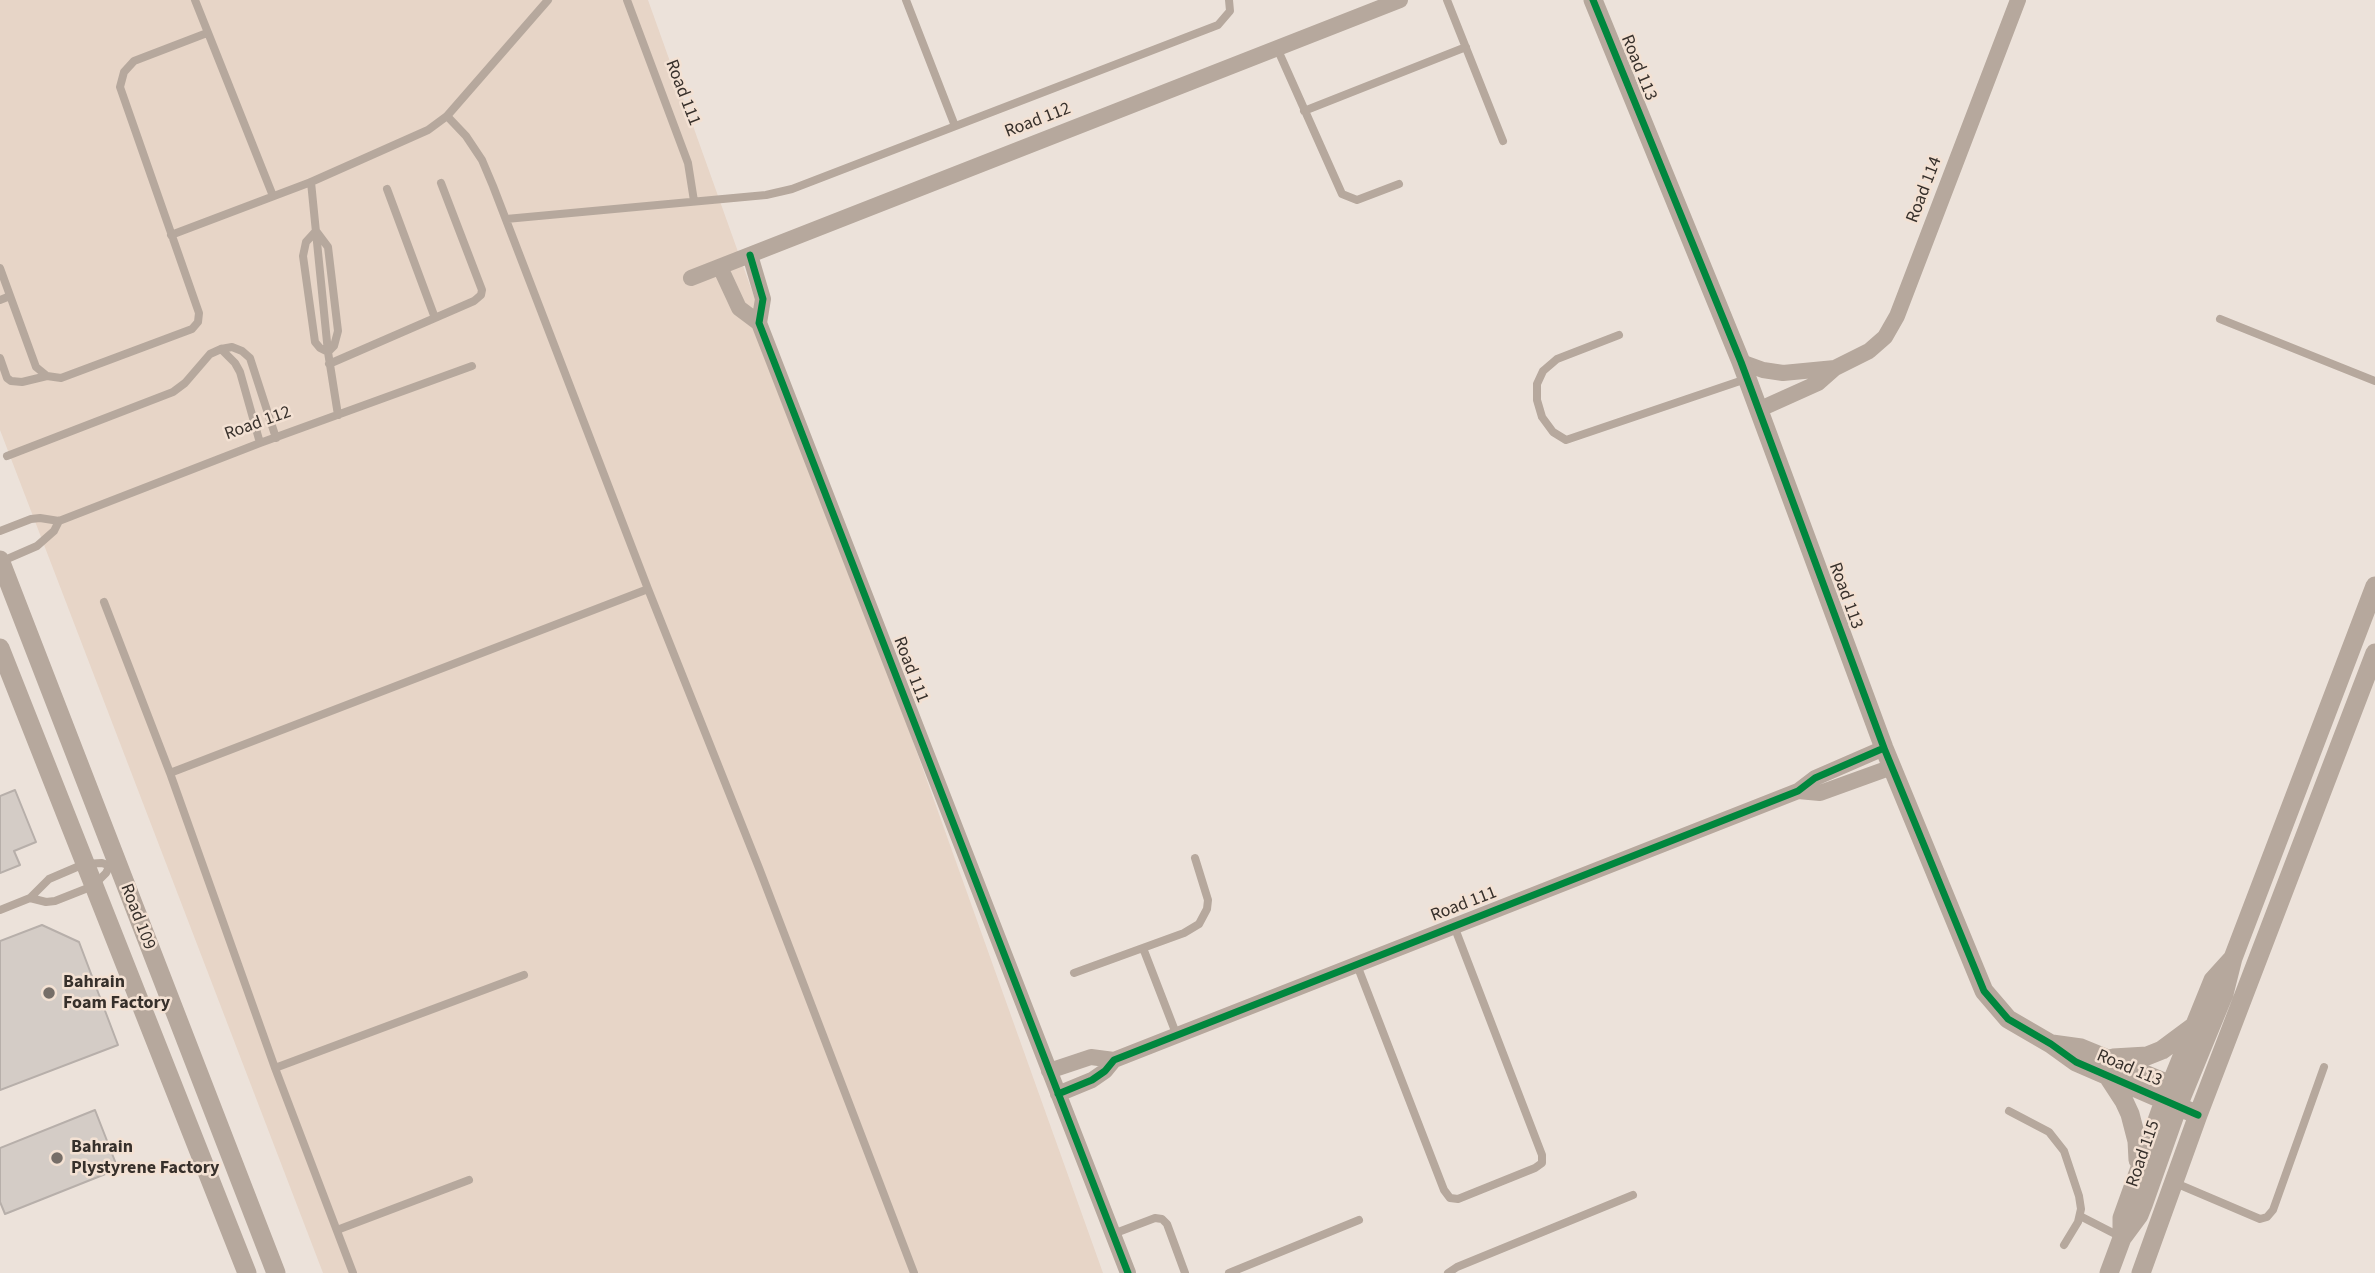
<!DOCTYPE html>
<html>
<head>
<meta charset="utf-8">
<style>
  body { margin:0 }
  canvas { display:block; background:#ece2da }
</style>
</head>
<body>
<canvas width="2375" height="1273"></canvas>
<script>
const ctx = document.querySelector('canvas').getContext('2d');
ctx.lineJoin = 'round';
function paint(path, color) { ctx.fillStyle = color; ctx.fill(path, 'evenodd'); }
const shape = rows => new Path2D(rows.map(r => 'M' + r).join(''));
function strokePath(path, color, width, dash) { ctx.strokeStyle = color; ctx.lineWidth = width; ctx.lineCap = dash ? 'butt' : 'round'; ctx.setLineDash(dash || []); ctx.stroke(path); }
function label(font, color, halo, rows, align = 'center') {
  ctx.font = font + ' "Source Sans 3",sans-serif'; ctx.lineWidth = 5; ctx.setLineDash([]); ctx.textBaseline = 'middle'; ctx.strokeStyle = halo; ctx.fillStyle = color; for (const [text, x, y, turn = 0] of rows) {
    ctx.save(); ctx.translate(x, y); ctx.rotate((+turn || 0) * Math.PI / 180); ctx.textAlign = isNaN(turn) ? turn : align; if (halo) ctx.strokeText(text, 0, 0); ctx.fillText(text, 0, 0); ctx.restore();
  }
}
paint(shape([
  [0,0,648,0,1103,1273,323,1273,0,430]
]), '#e7d5c7');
const building = shape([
  [15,790,36,842,14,851,20,865,0,873,0,796,15,790],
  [42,925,79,942,118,1045,0,1090,0,941,42,925],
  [95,1110,118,1169,5,1214,0,1202,0,1148,95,1110]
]);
paint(building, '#d4ccc6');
strokePath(building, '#b7afaa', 2);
strokePath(shape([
  [195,0,273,196],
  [627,0,688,163,694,201],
  [906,0,955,126],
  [1447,0,1503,141],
  [1277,48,1342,194,1357,200,1399,184],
  [1304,111,1466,47],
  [447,116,466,136,482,160,493,186,648,589,759,868,914,1273],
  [311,182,328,352,338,415],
  [387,189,435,318],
  [506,219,766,195,792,189,1218,25,1230,11,1229,0],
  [316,231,306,242,303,256,315,342,320,348,328,352],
  [316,231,328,247,338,331,334,346,328,352],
  [171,235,311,182,428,130,447,116,548,0],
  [0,268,36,367,47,376,61,378,192,329,198,322,199,313,120,87,124,72,134,61,207,33],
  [0,300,10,296],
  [2220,319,2375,381],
  [1619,335,1557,359,1543,371,1537,384,1537,400,1542,417,1553,432,1566,440,1746,379],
  [221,349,235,363,240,372,260,443],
  [0,358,7,378,11,381,22,382,47,376],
  [329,364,474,301,481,295,482,290,441,183],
  [7,456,173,392,185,383,210,354,221,349,232,347,242,351,250,358,276,438],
  [0,531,31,519,40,518,59,521,260,443,472,366],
  [0,562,37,546,54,531,59,521],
  [104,602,170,773,275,1068,353,1273],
  [170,773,648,589],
  [30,898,46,902,55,901,93,886,106,873,112,861],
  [0,910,30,898,49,879,84,864,102,863,116,868],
  [1143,948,1177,1036],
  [1357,965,1444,1190,1450,1198,1458,1199,1535,1168,1542,1163,1542,1155,1454,926],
  [1074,973,1184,933,1199,924,1207,909,1208,900,1195,858],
  [275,1068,524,975],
  [2009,1111,2049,1132,2064,1151,2079,1196,2081,1209,2078,1222,2064,1245],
  [2173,1182,2260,1219,2267,1217,2273,1210,2324,1067],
  [2080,1216,2121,1237],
  [337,1230,469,1180],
  [1113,1234,1155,1218,1162,1219,1167,1224,1185,1273],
  [1229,1273,1359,1220],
  [1448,1273,1457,1267,1633,1195]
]), '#b6a89d', 8);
strokePath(shape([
  [750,255,763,299,759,323,1128,1273],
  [720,267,739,308,759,323],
  [691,278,1400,0],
  [1741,362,1763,370,1783,373,1835,368],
  [1758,410,1818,383,1835,368,1869,351,1885,337,1897,316,2018,0],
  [1798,791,1820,793,1892,767],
  [1049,1071,1091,1057,1114,1060],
  [1058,1094,1092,1080,1105,1071,1114,1060,1798,791,1815,778,1884,748]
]), '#b6a89d', 16);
strokePath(shape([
  [1593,0,1741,362,1884,748,1984,991,2008,1019,2051,1044,2076,1062,2198,1115],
  [0,560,276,1273],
  [0,648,247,1273],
  [2052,1044,2081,1048,2181,1089],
  [2113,1058,2147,1056,2162,1050,2193,1027],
  [2109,1078,2124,1101,2130,1114,2137,1141,2138,1160],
  [2122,1237,2122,1218,2164,1101,2213,980,2232,959],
  [2109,1273,2122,1238,2139,1215,2143,1205,2178,1106,2224,994,2233,958,2375,586],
  [2141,1273,2198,1115,2375,653]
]), '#b6a89d', 19);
strokePath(shape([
  [1593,0,1741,362,1884,748,1984,991,2008,1019,2051,1044,2076,1062,2198,1115],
  [750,255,763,299,759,323,1128,1273],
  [1058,1094,1092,1080,1105,1071,1114,1060,1798,791,1815,778,1884,748]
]), '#00873e', 7);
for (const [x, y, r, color] of [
  [49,993,7,"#766e68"],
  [57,1158,7,"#766e68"]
]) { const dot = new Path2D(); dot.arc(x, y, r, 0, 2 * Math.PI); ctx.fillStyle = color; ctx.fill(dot); strokePath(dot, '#f3e1d3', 2.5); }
label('18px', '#37302b', '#f3e1d3', [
  ["Road 113",1638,68,68],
  ["Road 111",682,93,69],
  ["Road 112",1038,121,-21],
  ["Road 114",1925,190,-69],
  ["Road 112",258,424,-20],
  ["Road 113",1845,596,70],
  ["Road 111",910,670,69],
  ["Road 111",1464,905,-21],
  ["Road 109",137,917,69],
  ["Road 113",2129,1069,23],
  ["Road 115",2144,1154,-71]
]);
label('bold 18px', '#37302b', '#f3e1d3', [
  ["Bahrain",63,983],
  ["Foam Factory",63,1004],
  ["Bahrain",71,1148],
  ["Plystyrene Factory",71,1169]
], 'left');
</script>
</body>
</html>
